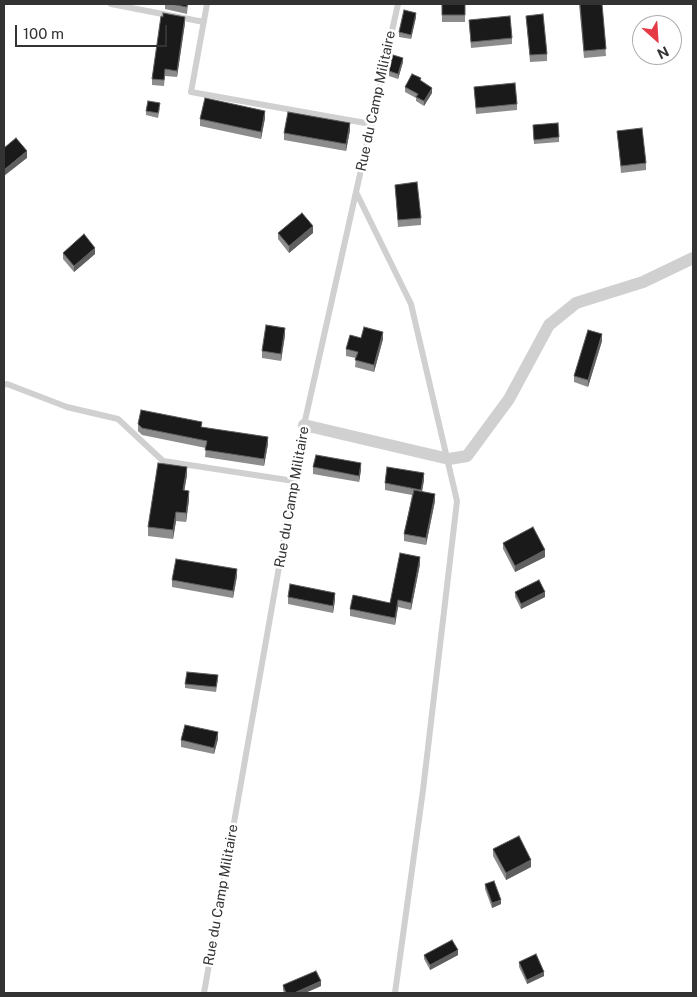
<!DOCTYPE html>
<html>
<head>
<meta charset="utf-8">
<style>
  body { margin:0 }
  #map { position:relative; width:697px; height:997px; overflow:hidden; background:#fff; font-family:"Public Sans",sans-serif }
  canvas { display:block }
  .frame { position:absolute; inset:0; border:5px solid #333; pointer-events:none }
  .north { position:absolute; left:632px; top:15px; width:50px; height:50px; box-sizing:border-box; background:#fff; border:1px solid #adadad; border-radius:50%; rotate:154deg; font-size:14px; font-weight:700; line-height:20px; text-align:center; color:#333 }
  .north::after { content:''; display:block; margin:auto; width:18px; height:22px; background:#e63946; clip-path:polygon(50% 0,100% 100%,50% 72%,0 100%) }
  .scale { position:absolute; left:15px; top:25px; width:152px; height:22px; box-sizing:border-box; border:2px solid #333; border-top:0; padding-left:6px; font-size:15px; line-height:18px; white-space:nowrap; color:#333; -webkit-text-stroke:4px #fff; paint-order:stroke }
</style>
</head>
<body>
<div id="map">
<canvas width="697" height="997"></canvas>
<div class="frame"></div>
<div class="north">N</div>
<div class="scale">100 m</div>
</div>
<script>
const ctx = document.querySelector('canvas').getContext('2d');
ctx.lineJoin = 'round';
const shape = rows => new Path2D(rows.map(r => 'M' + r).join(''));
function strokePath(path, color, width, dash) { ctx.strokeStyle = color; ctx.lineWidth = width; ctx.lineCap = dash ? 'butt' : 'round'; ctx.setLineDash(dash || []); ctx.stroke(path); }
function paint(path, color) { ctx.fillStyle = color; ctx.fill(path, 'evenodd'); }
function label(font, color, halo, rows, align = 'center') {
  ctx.font = font + ' "Public Sans",sans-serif'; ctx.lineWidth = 5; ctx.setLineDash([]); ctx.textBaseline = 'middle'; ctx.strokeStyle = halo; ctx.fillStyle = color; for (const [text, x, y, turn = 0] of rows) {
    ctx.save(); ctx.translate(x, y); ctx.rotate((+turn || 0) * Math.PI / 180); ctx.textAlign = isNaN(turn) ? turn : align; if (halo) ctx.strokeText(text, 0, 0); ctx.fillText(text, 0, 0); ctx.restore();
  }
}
strokePath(shape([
  [111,4,204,22],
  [207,4,191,92,371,124],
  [356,192,411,304,457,501,423,790,395,993],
  [4,385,7,384,67,407,118,419,163,461,294,481],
  [204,993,304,425,398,4]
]), '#d0d0d0', 6);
strokePath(shape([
  [304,425,449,459,467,456,509,399,549,325,576,303,643,282,693,258]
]), '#d0d0d0', 12);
paint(shape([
  [165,4,188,4,187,14,165,9],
  [442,4,465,4,465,22,442,22],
  [579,4,602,4,606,56,584,58],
  [526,16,547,54,547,61,530,62],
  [416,17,411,39,399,37,399,32],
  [469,20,512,38,512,44,471,48],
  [185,23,177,77,165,76,164,86,152,85,152,79],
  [403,62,398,79,389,76,389,71],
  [421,81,432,93,424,106,416,101,416,98,405,92,405,87],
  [474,87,517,104,517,110,476,114],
  [160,108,158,118,146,115,146,111],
  [265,118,261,139,200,126,200,119],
  [533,125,559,137,559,142,534,144],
  [350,130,346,151,284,140,284,133],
  [617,131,646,163,646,170,621,173],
  [395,185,421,218,421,225,398,227],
  [278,233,313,233,289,253,278,239],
  [63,253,95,254,74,272,63,259],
  [285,335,281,361,262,358,262,351],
  [361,338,383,339,374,372,355,367,356,358,346,356,346,349],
  [602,341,588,387,574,382,574,376],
  [138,424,202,427,268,444,264,466,205,457,206,448,142,435,138,431],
  [313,467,361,470,359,482,313,474],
  [187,475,184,490,189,500,186,522,176,521,173,539,148,536,148,527],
  [424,480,422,492,435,501,426,545,404,541,404,534,412,495,385,490,385,483],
  [503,543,545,557,515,572,503,549],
  [420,564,411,610,398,607,395,625,350,616,350,609,390,603],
  [237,576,233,598,172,587,172,580],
  [515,592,545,597,521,609,515,597],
  [288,597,335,600,333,613,288,604],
  [218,680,216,692,185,688,185,684],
  [218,739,214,754,181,747,181,740],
  [493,849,531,867,506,880,493,856],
  [485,884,501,904,492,908,485,889],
  [424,955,458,955,430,970,424,959],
  [519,962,544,976,527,984,519,967],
  [283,985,321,986,305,993,284,993,283,990]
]), '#8c8c8c');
paint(shape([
  [416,13,416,17,411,39,411,35],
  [185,17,185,23,177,77,177,71],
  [403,58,403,62,398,79,398,74],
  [432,88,432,93,424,106,424,101],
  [265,111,265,118,261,139,261,132],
  [350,123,350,130,346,151,346,144],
  [27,151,27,158,4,176,4,170],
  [313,226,313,233,289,253,289,246],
  [95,248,95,254,74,272,74,266],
  [285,328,285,335,281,361,281,354],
  [383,332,383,339,374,372,374,365],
  [602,334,602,341,588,387,588,380],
  [268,437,268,444,264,466,264,459],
  [361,463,361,470,359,482,359,476],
  [187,467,187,475,183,499,183,490],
  [424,473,424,480,421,496,421,490],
  [189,491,189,500,186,522,186,513],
  [435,494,435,501,426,545,426,538],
  [176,512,176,521,173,539,173,530],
  [545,550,545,557,515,572,515,566],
  [420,557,420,564,411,610,411,603],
  [237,569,237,576,233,598,233,591],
  [545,592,545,597,521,609,521,604],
  [335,593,335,600,333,613,333,606],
  [398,600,398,607,395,625,395,618],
  [218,732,218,739,214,754,214,748],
  [531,860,531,867,506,880,506,873],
  [501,900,501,904,492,908,492,903],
  [458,950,458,955,430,970,430,965],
  [544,972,544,976,527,984,527,980],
  [321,981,321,986,305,993,294,993]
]), '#5f5f5f');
const building = shape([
  [171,4,187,4,187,7,171,4],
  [442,4,465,4,465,15,442,15,442,4],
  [580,4,602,4,606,49,584,51,580,4],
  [404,10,416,13,411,35,399,32,404,10],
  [163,13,185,17,177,71,165,69,164,80,152,79,161,16,163,17,163,13],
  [543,14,547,54,530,55,526,16,543,14],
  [510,16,512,38,471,42,469,20,510,16],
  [393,55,403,58,398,74,389,71,393,55],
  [412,74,421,78,420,80,432,88,424,101,416,97,418,94,405,87,412,74],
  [515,83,517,104,476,108,474,87,515,83],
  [205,98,265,111,261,132,200,119,205,98],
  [148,101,160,103,158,113,146,111,148,101],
  [288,112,350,123,346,144,284,133,288,112],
  [558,123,559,137,534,140,533,125,558,123],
  [642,128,646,163,621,166,617,131,642,128],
  [16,138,27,151,4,170,4,148,16,138],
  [417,182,421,218,398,220,395,185,417,182],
  [302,213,313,226,289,246,278,233,302,213],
  [84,234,95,248,74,266,63,253,84,234],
  [266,325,285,328,281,354,262,351,266,325],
  [364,327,383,332,374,365,355,360,358,352,346,349,350,335,361,338,364,327],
  [588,330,602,334,588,380,574,376,588,330],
  [141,410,202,422,201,427,268,437,264,459,205,450,207,441,142,428,138,424,141,410],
  [316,455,361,463,359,476,313,467,316,455],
  [158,463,187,467,183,490,189,491,186,513,176,512,173,530,148,527,158,463],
  [387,467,424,473,421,490,385,483,387,467],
  [414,490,435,494,426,538,404,534,414,490],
  [533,527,545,550,515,566,503,543,533,527],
  [400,553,420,557,411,603,398,600,395,618,350,609,353,595,390,603,400,553],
  [176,559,237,569,233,591,172,580,176,559],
  [539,580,545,592,521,604,515,592,539,580],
  [290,584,335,593,333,606,288,597,290,584],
  [187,672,218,675,216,687,185,684,187,672],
  [185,725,218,732,214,748,181,740,185,725],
  [519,836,531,860,506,873,493,849,519,836],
  [494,881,501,900,492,903,485,884,494,881],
  [452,940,458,950,430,965,424,955,452,940],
  [536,954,544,972,527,980,519,962,536,954],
  [316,971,321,981,294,993,286,993,283,985,316,971]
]);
paint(building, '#1a1a1a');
strokePath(building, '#5f5f5f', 1);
label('14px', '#333', '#fff', [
  ["Rue du Camp Militaire",376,101,-78],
  ["Rue du Camp Militaire",292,497,-80],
  ["Rue du Camp Militaire",221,895,-80]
]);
</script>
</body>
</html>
